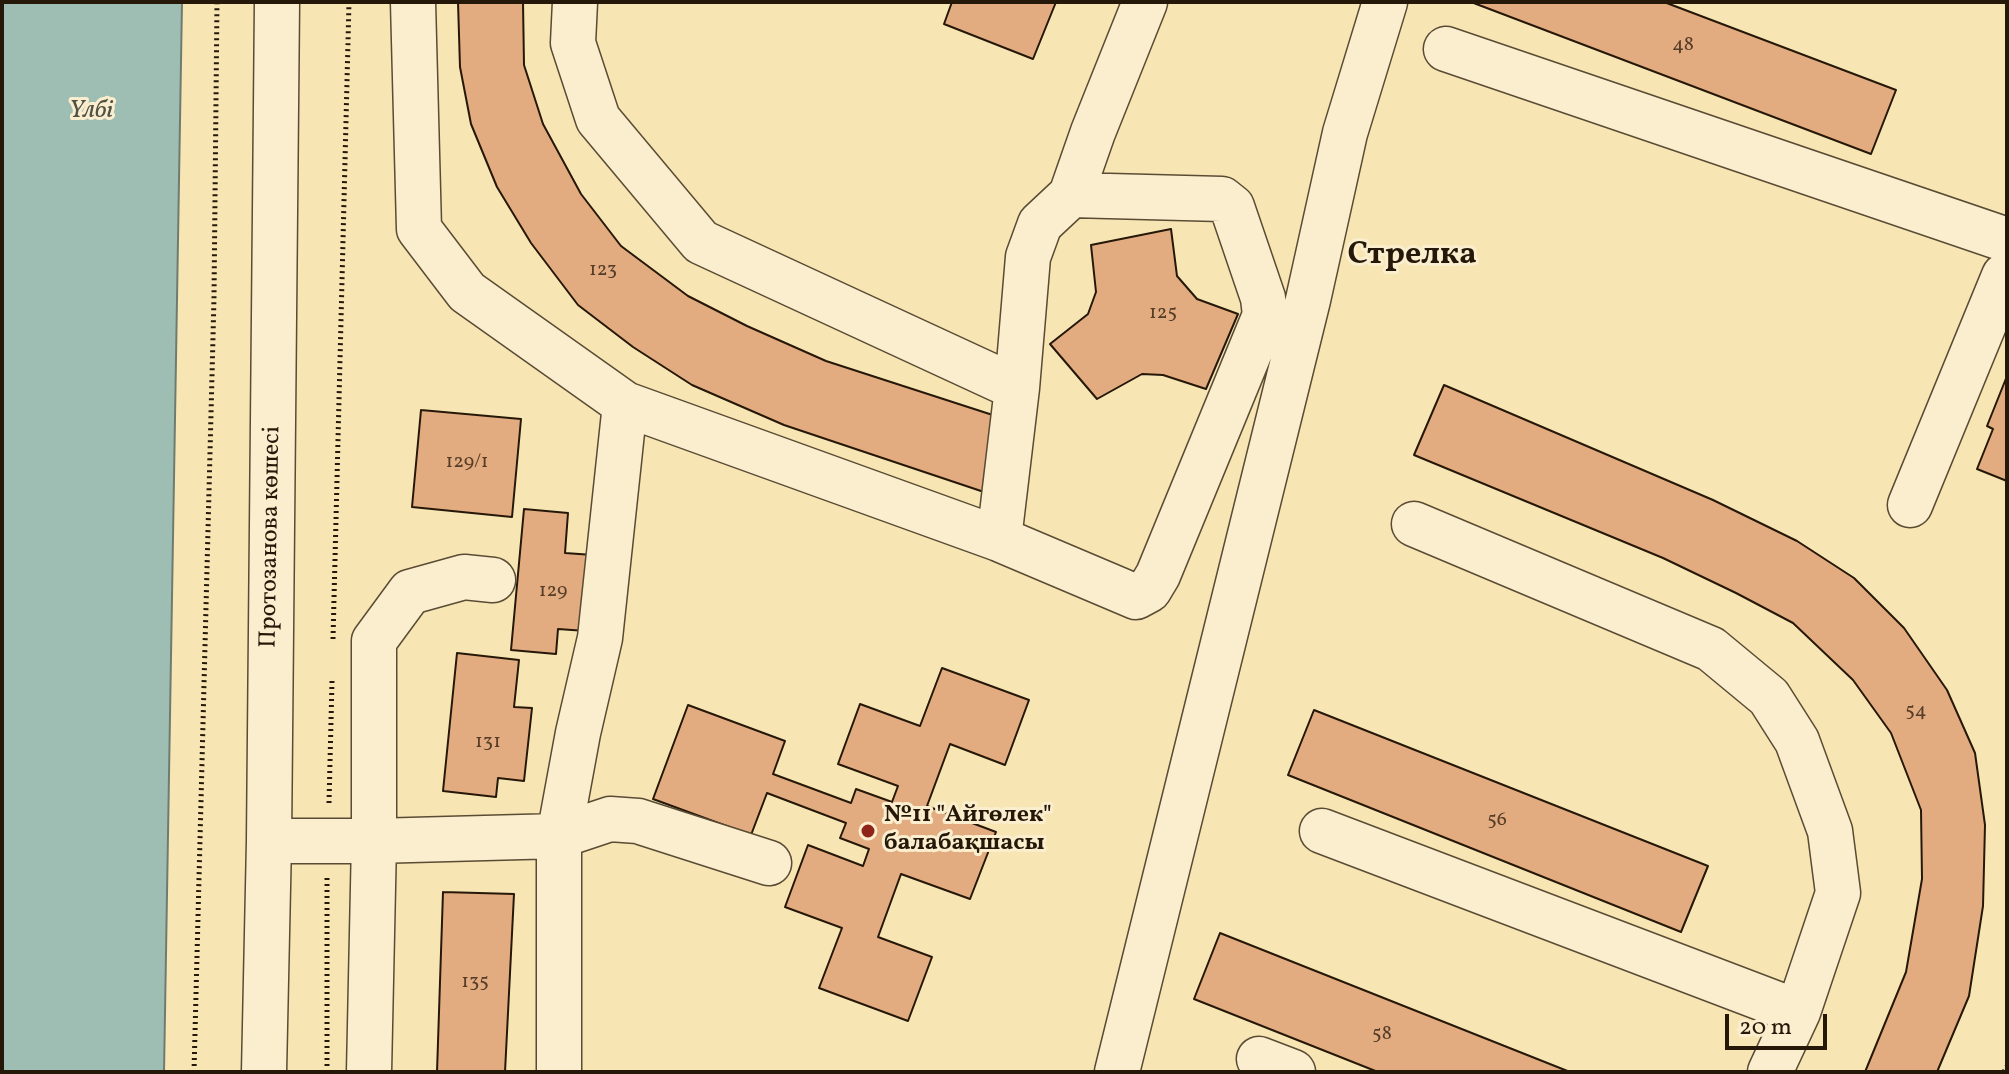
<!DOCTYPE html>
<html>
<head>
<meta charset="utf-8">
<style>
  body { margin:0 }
  #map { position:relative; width:2009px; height:1074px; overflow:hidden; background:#f7e5b3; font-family:Vollkorn,serif }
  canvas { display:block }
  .frame { position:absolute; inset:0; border:4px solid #261809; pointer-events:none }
  .scale { position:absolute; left:1725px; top:1014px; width:102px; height:36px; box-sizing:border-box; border:4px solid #261809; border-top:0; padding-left:10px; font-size:24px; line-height:28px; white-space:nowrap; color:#261809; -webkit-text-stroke:6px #faeece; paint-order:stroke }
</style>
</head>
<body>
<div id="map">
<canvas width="2009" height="1074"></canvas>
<div class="frame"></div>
<div class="scale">20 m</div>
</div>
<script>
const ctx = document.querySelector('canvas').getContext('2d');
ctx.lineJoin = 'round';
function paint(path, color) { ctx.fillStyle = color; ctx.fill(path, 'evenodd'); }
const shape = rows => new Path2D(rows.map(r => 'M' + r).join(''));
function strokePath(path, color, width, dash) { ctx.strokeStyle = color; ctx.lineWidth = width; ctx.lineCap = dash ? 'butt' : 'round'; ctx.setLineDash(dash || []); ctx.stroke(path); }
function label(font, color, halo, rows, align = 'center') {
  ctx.font = font + ' Vollkorn,serif'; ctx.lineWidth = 6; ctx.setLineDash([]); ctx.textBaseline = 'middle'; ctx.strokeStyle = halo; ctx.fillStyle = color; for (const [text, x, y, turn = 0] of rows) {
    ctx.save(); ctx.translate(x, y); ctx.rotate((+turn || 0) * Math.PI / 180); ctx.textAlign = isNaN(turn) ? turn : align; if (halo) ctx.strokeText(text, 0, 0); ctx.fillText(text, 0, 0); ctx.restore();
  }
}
const water = shape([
  [2,2,182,2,164,1072,2,1072,2,2]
]);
paint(water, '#9ebeb4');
strokePath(water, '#6e7c70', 2);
const building = shape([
  [458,2,523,2,524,65,543,124,581,194,621,246,688,296,747,326,826,361,1005,419,984,492,784,425,692,385,633,347,578,305,531,243,497,187,471,124,460,67,458,2],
  [952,2,1056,2,1033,59,944,24,952,2],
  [1471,2,1664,2,1896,90,1871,154,1471,2],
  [1171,229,1177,276,1197,299,1238,314,1206,389,1163,375,1142,374,1097,399,1050,344,1088,314,1096,292,1091,245,1171,229],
  [2007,376,2007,481,1977,469,1993,429,1987,426,2007,376],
  [1444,385,1713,500,1797,541,1854,578,1904,628,1947,690,1975,753,1985,825,1983,906,1969,996,1937,1072,1865,1072,1906,972,1922,879,1921,810,1891,733,1853,680,1793,623,1736,593,1663,558,1414,455,1444,385],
  [421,410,521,419,512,517,412,507,421,410],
  [524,509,568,513,565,553,593,555,586,631,558,629,556,654,511,650,524,509],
  [457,653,519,660,514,707,532,708,524,781,498,778,496,797,443,791,457,653],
  [942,668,1029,700,1005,765,950,744,927,806,996,832,970,899,901,874,878,937,932,957,908,1021,819,988,842,928,785,907,808,845,863,866,869,849,840,838,846,823,767,793,751,835,653,799,688,705,785,741,773,774,851,803,856,789,892,802,898,786,838,764,860,704,920,726,942,668],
  [1314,710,1708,866,1681,932,1288,775,1314,710],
  [443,892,514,894,505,1072,437,1072,443,892],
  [1220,933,1570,1072,1378,1072,1194,999,1220,933]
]);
paint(building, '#e3ac80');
strokePath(building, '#261809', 2);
const minor = shape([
  [413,2,419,229,467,292,625,404,999,539,1136,597,1149,590,1158,575,1265,315,1263,298,1232,207,1222,199,1071,195,1040,224,1028,257,1017,388,999,539],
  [575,2,573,43,598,119,701,242,1017,388],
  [1446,49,2007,240],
  [1071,195,1093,132,1145,2],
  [1910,505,2004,276,2007,275],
  [1414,524,1711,649,1769,697,1797,741,1830,831,1838,893,1798,1012,1770,1072],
  [1322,831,1798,1012],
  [269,841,374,841,559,836,610,819,638,821,769,863],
  [1259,1059,1293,1072],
  [264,1072,269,841,277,2],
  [369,1072,374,841,374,641,410,592,464,577,493,580],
  [559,1072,559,836,578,733,600,638,625,404],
  [1117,1072,1308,300,1345,133,1385,2]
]);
strokePath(minor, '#5a4b34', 47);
strokePath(shape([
  [333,639,349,2],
  [329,803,332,681],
  [194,1072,214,298,217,2],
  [327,1072,327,877],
  [2004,1072,2007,1066]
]), '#261809', 5, [2, 4]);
strokePath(minor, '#faeece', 44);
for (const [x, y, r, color] of [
  [868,831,8,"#8f2418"]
]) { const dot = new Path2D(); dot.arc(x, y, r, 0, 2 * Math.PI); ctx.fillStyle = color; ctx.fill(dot); strokePath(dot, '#faeece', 3); }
label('20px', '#553d27', null, [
  ["48",1683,46],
  ["123",603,271],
  ["125",1163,314],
  ["129/1",467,463],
  ["129",553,592],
  ["54",1916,712],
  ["131",488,743],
  ["56",1497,821],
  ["135",475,983],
  ["58",1382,1035]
]);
label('24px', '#261809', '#faeece', [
  ["Протозанова көшесі",272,537,-89]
]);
label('bold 24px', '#261809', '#faeece', [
  ["№11 \"Айгөлек\"",884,817],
  ["балабақшасы",884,845]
], 'left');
label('italic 26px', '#505245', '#faeece', [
  ["Үлбі",91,112]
]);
label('bold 32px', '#261809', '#faeece', [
  ["Стрелка",1412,257]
]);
</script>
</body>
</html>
